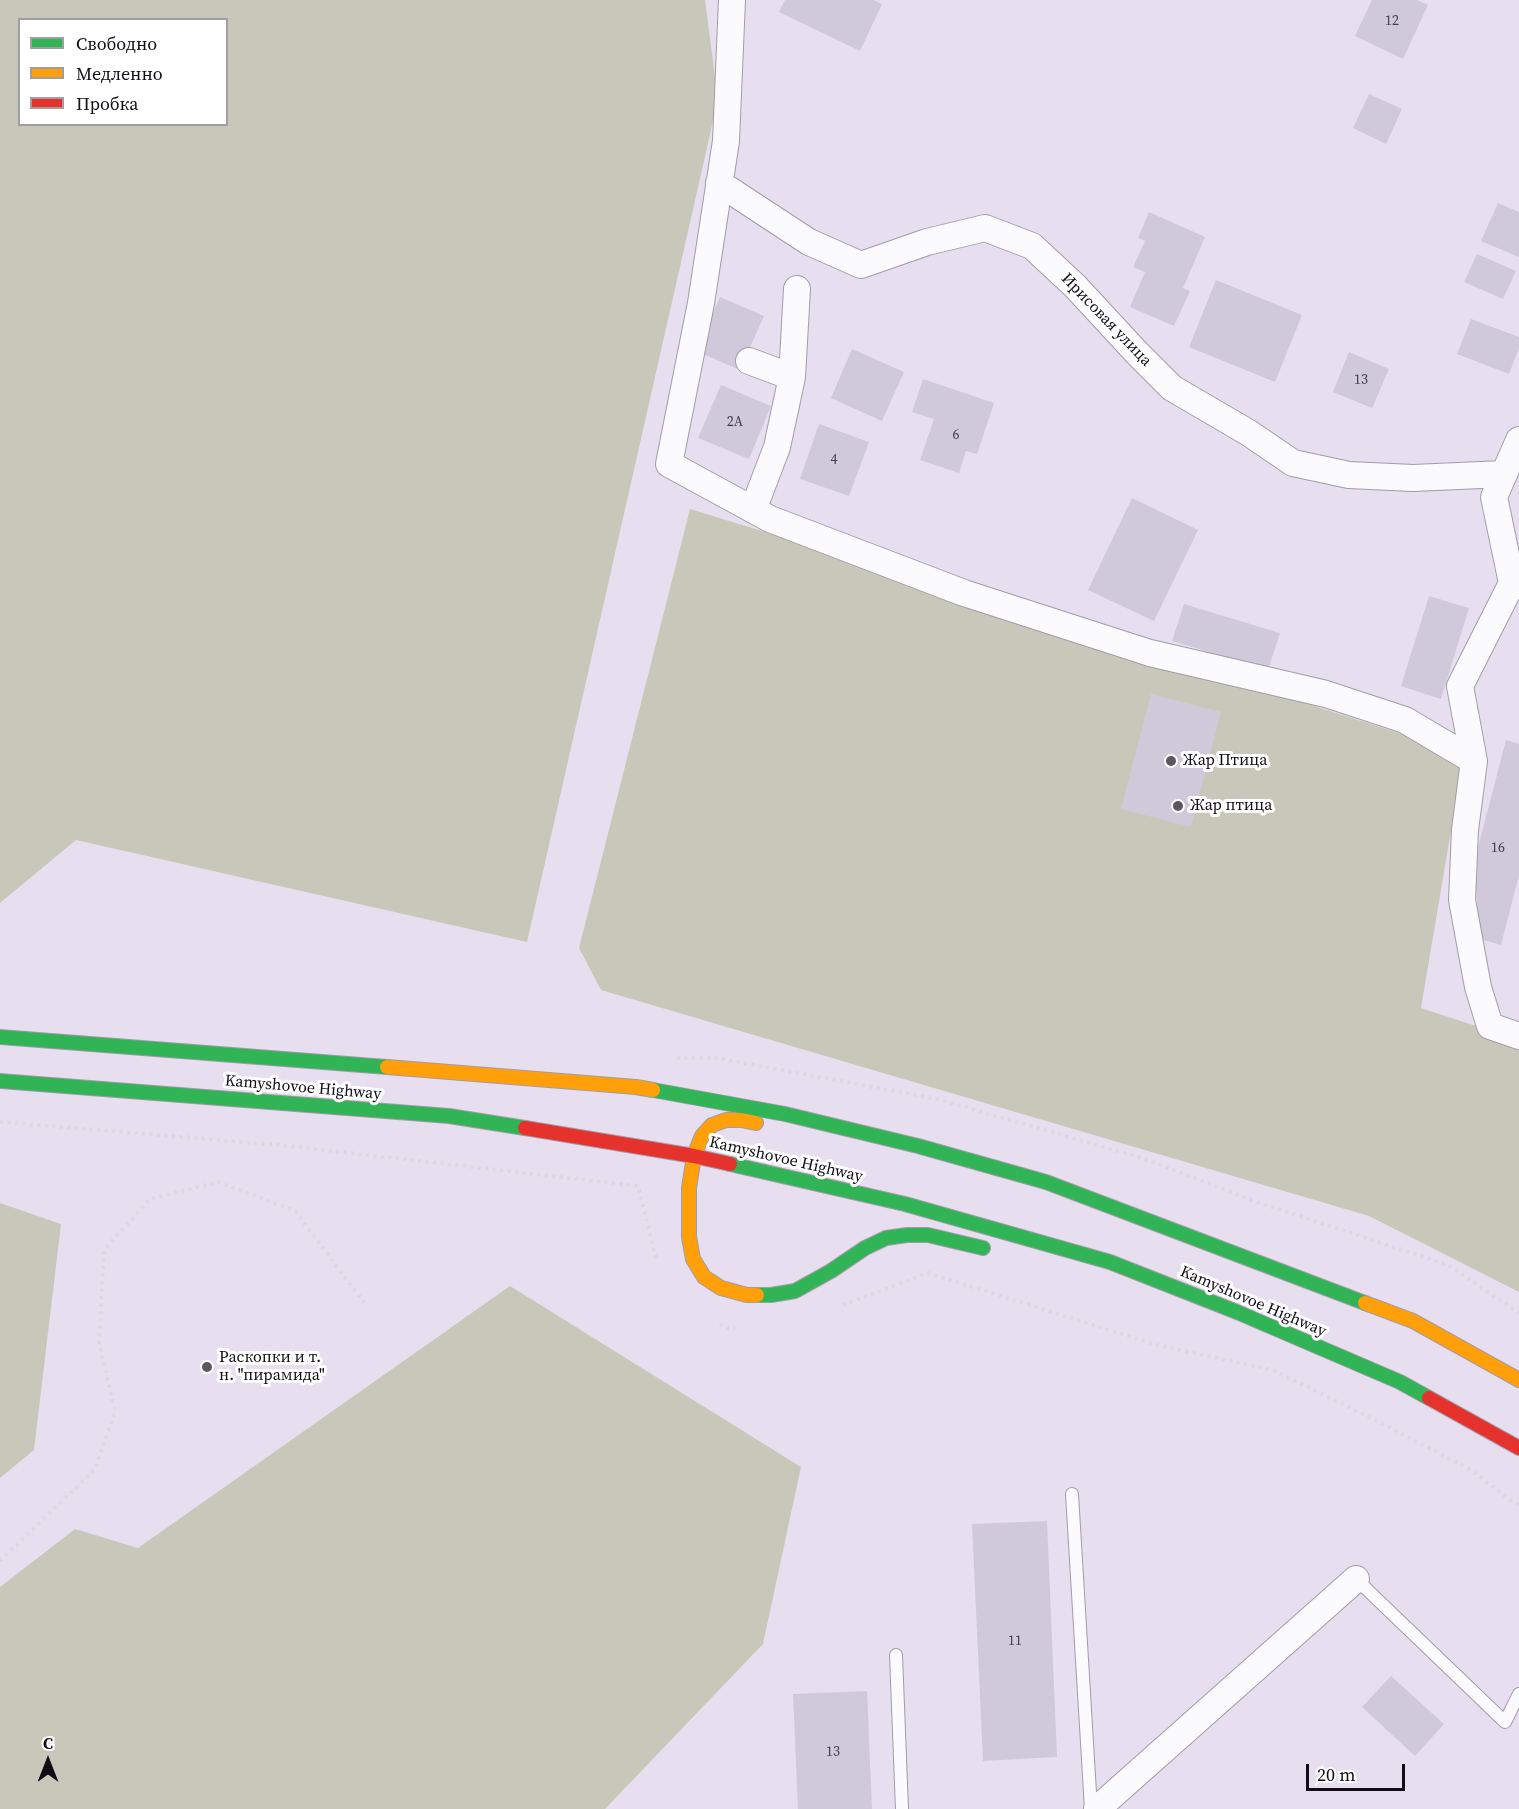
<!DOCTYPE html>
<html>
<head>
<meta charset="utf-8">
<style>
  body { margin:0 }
  #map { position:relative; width:1519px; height:1809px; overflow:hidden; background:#e7dfef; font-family:"Source Serif 4",serif }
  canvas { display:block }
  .legend { position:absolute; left:18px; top:18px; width:210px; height:108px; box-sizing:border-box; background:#fff; border:2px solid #a09ea1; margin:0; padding:8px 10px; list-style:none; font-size:18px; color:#110c15 }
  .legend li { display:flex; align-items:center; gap:12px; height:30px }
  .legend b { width:30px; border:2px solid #a09ea1 }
  .north { position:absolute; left:18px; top:1731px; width:60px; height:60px; -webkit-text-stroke:4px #fff; paint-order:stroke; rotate:0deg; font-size:16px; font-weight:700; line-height:24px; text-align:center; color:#110c15 }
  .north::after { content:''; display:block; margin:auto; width:21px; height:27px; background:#110c15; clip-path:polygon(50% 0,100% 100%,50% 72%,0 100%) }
  .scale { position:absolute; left:1306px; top:1764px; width:99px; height:27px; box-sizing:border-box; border:3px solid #110c15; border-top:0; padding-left:8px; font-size:18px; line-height:21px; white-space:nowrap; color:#110c15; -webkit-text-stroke:4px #fff; paint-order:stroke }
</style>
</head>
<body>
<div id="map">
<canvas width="1519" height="1809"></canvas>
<ul class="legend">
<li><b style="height:8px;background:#30b455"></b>Свободно</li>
<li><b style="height:8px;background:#ff9f0a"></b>Медленно</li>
<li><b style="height:8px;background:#e5322d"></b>Пробка</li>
</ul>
<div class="north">С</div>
<div class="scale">20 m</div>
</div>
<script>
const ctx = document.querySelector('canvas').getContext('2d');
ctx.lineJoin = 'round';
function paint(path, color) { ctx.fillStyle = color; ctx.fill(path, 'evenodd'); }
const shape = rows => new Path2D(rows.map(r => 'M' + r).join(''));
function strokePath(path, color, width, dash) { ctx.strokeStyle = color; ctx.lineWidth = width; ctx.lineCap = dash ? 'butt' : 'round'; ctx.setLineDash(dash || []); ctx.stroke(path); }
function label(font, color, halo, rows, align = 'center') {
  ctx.font = font + ' "Source Serif 4",serif'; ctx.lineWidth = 6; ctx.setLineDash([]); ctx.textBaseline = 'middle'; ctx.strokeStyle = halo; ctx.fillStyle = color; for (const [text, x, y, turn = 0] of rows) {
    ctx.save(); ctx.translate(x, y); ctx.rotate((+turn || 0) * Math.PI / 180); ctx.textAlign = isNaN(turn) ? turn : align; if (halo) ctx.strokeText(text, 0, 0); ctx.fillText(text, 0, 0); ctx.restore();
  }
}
paint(shape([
  [0,0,705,0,718,99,527,942,76,840,0,903],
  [20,20,226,20,226,124,20,124],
  [690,509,909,576,1464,754,1421,1008,1519,1040,1519,1292,1369,1216,601,990,579,948],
  [0,1203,61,1224,34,1450,0,1478],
  [510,1286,801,1467,763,1644,605,1809,0,1809,0,1587,75,1529,138,1548]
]), '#c8c8ba');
paint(shape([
  [785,0,873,0,882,4,860,51,779,12],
  [1372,0,1417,0,1428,5,1403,59,1355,36],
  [1369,94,1402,109,1386,144,1353,128],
  [1498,203,1519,212,1519,257,1481,241],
  [1149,212,1205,237,1183,288,1190,291,1174,326,1130,307,1145,272,1133,267,1145,241,1138,238],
  [1477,254,1516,271,1503,299,1464,282],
  [1216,280,1302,315,1275,382,1189,347],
  [720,297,764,316,740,370,696,351],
  [1471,319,1519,337,1519,348,1509,374,1457,354],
  [852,349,904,372,882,421,831,398],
  [1349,352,1389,369,1372,408,1333,392],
  [923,379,994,403,977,454,966,451,959,473,920,460,934,419,912,412],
  [721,385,771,406,749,459,698,438],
  [819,424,869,442,849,496,800,479],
  [1132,498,1198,530,1154,621,1088,590],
  [1429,596,1469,608,1441,699,1401,686],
  [1184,604,1280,633,1268,670,1172,641],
  [1151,694,1221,712,1191,827,1121,809],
  [1506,740,1519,744,1519,875,1501,945,1480,939,1474,863],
  [1047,1521,1057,1757,983,1761,972,1524],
  [1391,1676,1444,1724,1415,1756,1362,1707],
  [867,1691,872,1809,798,1809,793,1694]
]), '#cfc9d9');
const lane = shape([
  [1072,1494,1091,1809],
  [1356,1579,1505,1722,1519,1694],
  [896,1655,902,1809]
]);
const street = shape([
  [732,0,726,141,701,303,669,464,770,519,964,593,1150,653,1326,694,1405,720,1474,761],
  [719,183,809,242,861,265,927,242,985,228,1032,246,1075,286,1137,353,1172,388,1249,433,1293,463,1349,475,1413,478,1504,474],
  [749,361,792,377],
  [1519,440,1494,497,1512,583,1460,686,1474,761,1465,830,1462,900,1478,987,1490,1026,1519,1036],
  [753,510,777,447,792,377,797,289],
  [1097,1809,1356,1579]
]);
const fast = shape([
  [0,1037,387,1067],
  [0,1081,449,1116,525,1128],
  [653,1090,785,1114,918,1146,1046,1182,1365,1303],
  [730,1164,905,1204,1110,1262,1237,1312,1400,1382,1429,1398],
  [757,1295,771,1295,795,1291,831,1271,865,1248,886,1238,907,1235,928,1235,983,1248]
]);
const slow = shape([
  [387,1067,636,1087,653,1090],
  [756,1123,741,1120,726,1120,712,1125,702,1136,694,1156,689,1188,689,1237,693,1259,704,1277,721,1288,747,1295,757,1295],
  [1365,1303,1413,1321,1519,1380]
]);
const jam = shape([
  [525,1128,694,1156,730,1164],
  [1429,1398,1519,1448]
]);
strokePath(lane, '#a29ca8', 14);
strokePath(street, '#a29ca8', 28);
strokePath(fast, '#a29ca8', 16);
strokePath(slow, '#a29ca8', 16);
strokePath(jam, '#a29ca8', 16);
strokePath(shape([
  [677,1058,717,1058,937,1099,1142,1158,1260,1203,1448,1265,1519,1313],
  [0,1122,280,1145,638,1186,656,1258],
  [843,1305,928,1273,1157,1345,1273,1370,1379,1422,1471,1470,1510,1500,1519,1505],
  [720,1324,726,1328,735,1328],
  [0,1561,95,1469,115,1411,99,1343,104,1250,150,1199,218,1182,295,1211,366,1305]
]), '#dbd9dd', 4, [3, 4.5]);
strokePath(lane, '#fbfafd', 12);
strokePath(street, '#fbfafd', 26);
strokePath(fast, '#30b455', 14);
strokePath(slow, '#ff9f0a', 14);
strokePath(jam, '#e5322d', 14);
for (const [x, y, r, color] of [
  [1171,761,6,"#5c5661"],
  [1178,806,6,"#5c5661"],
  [207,1367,6,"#5c5661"]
]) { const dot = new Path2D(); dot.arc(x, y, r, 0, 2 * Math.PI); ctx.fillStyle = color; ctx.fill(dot); strokePath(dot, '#fff', 2); }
label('14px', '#423c47', null, [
  ["12",1392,21],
  ["13",1361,380],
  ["2А",735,422],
  ["6",956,435],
  ["4",834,460],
  ["16",1498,848],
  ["11",1015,1641],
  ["13",833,1752]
]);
label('16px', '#110c15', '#fff', [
  ["Ирисовая улица",1106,320,46],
  ["Kamyshovoe Highway",303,1088,5],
  ["Kamyshovoe Highway",786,1160,13],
  ["Kamyshovoe Highway",1253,1302,23]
]);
label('16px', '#110c15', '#fff', [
  ["Жар Птица",1183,761],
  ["Жар птица",1190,806],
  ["Раскопки и т.",219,1358],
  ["н. \"пирамида\"",219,1376]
], 'left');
</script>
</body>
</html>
